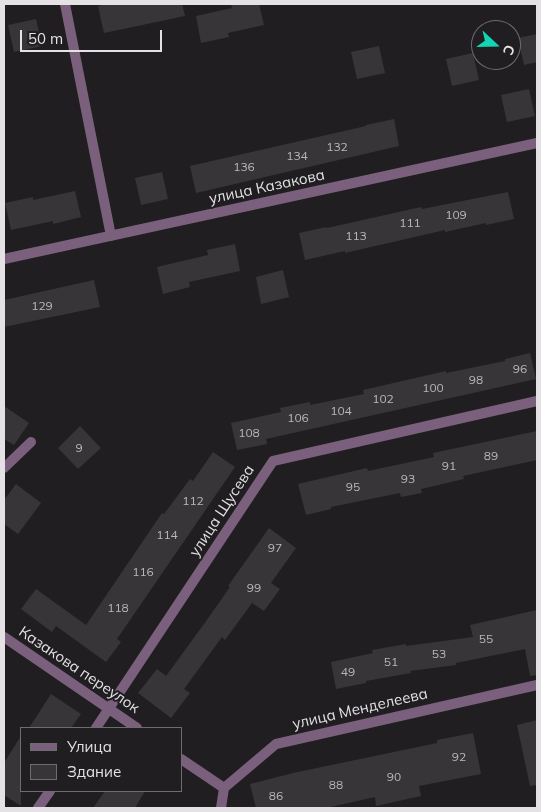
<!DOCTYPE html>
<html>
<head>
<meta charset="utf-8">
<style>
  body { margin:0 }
  #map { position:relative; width:541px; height:812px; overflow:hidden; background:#211e21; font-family:Mulish,sans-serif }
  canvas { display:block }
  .frame { position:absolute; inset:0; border:5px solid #e4e2e4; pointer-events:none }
  .legend { position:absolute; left:20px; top:727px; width:162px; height:65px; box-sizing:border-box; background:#211e21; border:1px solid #6f6c6f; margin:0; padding:6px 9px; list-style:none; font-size:15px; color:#e4e2e4 }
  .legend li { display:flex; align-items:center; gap:10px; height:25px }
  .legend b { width:25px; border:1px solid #6f6c6f }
  .north { position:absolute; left:471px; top:20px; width:50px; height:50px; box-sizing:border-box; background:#211e21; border:1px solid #6f6c6f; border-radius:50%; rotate:111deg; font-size:14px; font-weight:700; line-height:20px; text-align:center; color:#e4e2e4 }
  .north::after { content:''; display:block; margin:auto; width:18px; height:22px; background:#11d5b4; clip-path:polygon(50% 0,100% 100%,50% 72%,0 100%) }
  .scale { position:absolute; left:20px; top:30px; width:142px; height:22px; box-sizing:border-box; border:2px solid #e4e2e4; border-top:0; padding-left:6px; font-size:15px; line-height:18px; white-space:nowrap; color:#e4e2e4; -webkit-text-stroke:4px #211e21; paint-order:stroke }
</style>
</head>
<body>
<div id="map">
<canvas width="541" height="812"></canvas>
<div class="frame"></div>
<ul class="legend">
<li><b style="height:6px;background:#7a607c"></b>Улица</li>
<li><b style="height:14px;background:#383538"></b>Здание</li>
</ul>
<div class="north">С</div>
<div class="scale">50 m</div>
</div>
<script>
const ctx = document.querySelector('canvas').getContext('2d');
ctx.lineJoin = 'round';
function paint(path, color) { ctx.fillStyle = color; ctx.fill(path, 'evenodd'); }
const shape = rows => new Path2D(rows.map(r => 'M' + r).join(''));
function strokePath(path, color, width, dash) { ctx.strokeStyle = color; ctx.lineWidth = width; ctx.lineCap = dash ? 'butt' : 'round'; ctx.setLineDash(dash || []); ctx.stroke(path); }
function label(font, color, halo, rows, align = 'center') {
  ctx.font = font + ' Mulish,sans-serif'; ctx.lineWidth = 4; ctx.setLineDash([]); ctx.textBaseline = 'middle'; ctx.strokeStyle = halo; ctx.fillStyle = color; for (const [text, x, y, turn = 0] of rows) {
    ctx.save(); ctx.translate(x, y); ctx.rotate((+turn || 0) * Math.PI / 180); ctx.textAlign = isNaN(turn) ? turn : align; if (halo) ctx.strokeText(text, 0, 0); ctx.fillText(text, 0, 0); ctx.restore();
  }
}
paint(shape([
  [108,4,182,4,185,16,104,33,98,6],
  [231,4,259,4,264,25,228,33,229,37,201,43,196,16,232,8],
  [36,19,42,46,14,52,8,25],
  [537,34,537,62,524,65,518,38],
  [379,46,385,73,357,79,351,52],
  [473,53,479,80,452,86,446,59],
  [529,89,535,116,507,122,501,95],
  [394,119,399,146,196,193,190,166,366,126,366,125],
  [162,172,168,199,141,205,135,178],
  [75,191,81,217,53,224,53,221,11,230,5,203,33,197,33,200],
  [508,192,514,219,486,225,486,223,445,232,445,230,345,253,345,251,305,260,299,233,326,227,327,228,421,207,422,209],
  [235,244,240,271,189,282,190,287,163,294,157,267,208,255,207,250],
  [283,270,289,297,261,304,256,277],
  [94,280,100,307,4,327,4,300],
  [530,353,536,379,266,439,267,444,237,450,231,423,281,412,280,408,310,402,310,405,364,394,363,390,446,371,446,373,505,361,505,359],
  [4,406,29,423,14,445,4,439],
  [80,426,101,448,78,469,58,448],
  [537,431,537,460,463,476,464,479,421,489,422,493,401,497,400,493,331,507,331,509,306,515,298,484,367,468,368,471,434,457,433,453],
  [213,452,235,467,117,639,121,642,106,662,56,626,52,632,21,609,36,589,86,625,162,513,164,514,190,479,193,481],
  [16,484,41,503,18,534,4,524,4,500],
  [269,528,296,548,271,583,280,589,264,611,252,603,225,640,222,637,184,689,190,693,171,718,138,693,157,669,166,676,204,624,230,587,228,586],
  [537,610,537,675,530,676,525,649,456,663,456,665,410,671,411,673,366,681,366,683,336,689,331,662,373,653,372,650,406,644,406,646,473,637,470,625],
  [51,694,81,714,71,728,29,728],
  [537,720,537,785,530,786,517,725],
  [473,733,481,774,419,786,421,796,376,806,375,797,326,808,256,808,250,784,293,773,437,743,437,740],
  [21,736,21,806,4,795,4,763],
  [105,791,145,791,135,808,93,808]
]), '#383538');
strokePath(shape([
  [65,4,111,236],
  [4,259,537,143],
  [4,468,31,442],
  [4,637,137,728],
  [96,728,273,461,537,401],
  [181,759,224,788],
  [38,808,50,791],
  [221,808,224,788,276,744,537,685]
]), '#7a607c', 10);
label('12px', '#b9b7b9', null, [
  ["132",337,147],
  ["134",297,156],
  ["136",244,167],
  ["109",456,215],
  ["111",410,223],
  ["113",356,236],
  ["129",42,306],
  ["96",520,369],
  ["98",476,380],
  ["100",433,388],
  ["102",383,399],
  ["104",341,411],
  ["106",298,418],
  ["108",249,433],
  ["9",79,448],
  ["89",491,456],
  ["91",449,466],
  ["93",408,479],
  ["95",353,487],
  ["112",193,501],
  ["114",167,535],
  ["97",275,548],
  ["116",143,572],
  ["99",254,588],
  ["118",118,608],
  ["55",486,639],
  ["53",439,654],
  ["51",391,662],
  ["49",348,672],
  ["92",459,757],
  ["90",394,777],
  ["88",336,785],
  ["86",276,796]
]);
label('15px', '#e4e2e4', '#211e21', [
  ["улица Казакова",267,187,-12],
  ["улица Щусева",222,511,-57],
  ["Казакова переулок",79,670,34],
  ["улица Менделеева",360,709,-13]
]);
</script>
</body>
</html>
